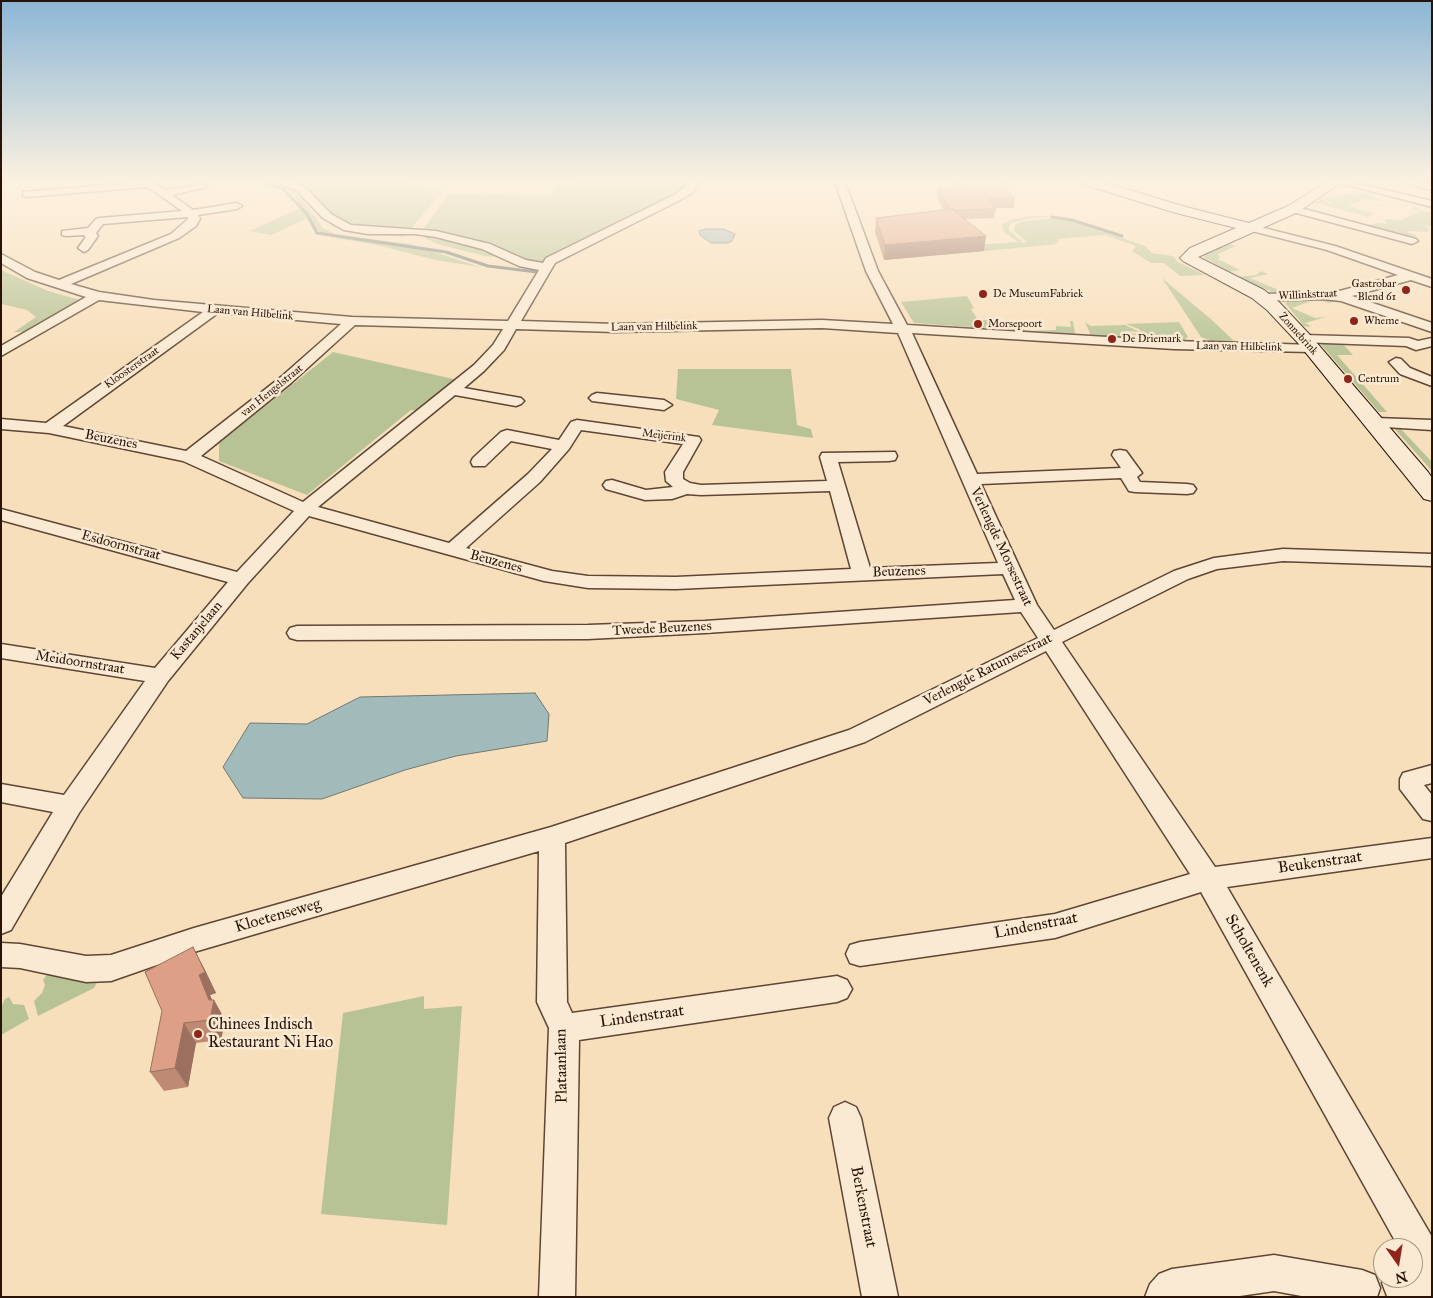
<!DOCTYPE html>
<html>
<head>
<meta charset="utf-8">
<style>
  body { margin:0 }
  #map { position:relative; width:1433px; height:1298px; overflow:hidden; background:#f8dfbb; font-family:"IM FELL Great Primer",serif }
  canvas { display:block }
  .frame { position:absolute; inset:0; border:2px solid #2b1207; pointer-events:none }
  .north { position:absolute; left:1373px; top:1238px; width:50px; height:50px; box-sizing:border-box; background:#faead3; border:1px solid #a79481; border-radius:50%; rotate:167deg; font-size:14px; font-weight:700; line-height:20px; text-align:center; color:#2b1207 }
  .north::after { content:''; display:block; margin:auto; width:18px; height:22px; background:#8f2418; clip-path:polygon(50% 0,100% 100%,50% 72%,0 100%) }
</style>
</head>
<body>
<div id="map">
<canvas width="1433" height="1298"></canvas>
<div class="frame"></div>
<div class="north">N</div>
</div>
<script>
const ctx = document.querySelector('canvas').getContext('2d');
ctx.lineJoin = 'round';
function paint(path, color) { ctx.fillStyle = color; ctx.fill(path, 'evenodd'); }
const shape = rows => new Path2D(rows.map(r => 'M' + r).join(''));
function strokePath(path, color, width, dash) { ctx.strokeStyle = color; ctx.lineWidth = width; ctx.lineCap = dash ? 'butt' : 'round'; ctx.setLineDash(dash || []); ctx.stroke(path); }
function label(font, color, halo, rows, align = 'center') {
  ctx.font = font + ' "IM FELL Great Primer",serif'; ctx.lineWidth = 5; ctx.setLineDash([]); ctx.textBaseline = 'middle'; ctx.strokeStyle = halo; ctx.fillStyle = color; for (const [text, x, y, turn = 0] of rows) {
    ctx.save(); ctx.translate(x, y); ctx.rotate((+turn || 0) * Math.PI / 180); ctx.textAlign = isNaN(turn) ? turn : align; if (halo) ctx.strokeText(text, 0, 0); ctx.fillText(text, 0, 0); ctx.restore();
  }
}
paint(shape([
  [261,182,276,182,300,195,323,228,337,235,410,244,480,267,435,260,381,246,331,237,318,231,306,219,271,235,249,231,301,208,294,195,281,188],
  [289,182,414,182,411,183,431,191,443,188,440,194,404,237,351,232,333,227,298,186],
  [575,182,690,182,680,192,545,262,485,256,437,244,421,236,420,233,449,194,551,195,558,184,574,184],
  [1364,192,1384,201,1365,199,1349,206,1374,214,1368,217,1316,203,1322,199,1337,207,1323,198],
  [1416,206,1418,210,1432,212,1432,227,1422,225,1428,227,1429,231,1427,232,1407,231,1409,233,1417,235,1411,239,1408,238,1411,237,1369,225,1377,223,1386,224,1385,219,1401,220,1419,212,1412,208],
  [1033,216,1059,216,1030,218,1011,223,1008,229,1023,243,1027,242,1014,231,1015,225,1020,222,1052,218,1071,220,1145,246,1152,253,1173,256,1178,262,1205,275,1180,276,1164,263,1151,263,1132,251,1136,246,1105,235,1058,239,1059,241,1055,242,1058,244,984,251,977,245,1018,242,1004,232,1002,225,1013,219],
  [1229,244,1236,246,1218,254,1220,258,1218,259,1240,270,1229,272,1203,257,1205,254],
  [1,270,48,291,80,300,24,332,14,332,36,317,27,310,1,304],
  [1261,271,1268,274,1250,278,1281,291,1288,290,1295,293,1272,292,1238,277,1256,275],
  [1162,278,1213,321,1234,341,1212,341,1201,337],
  [967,296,974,308,971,309,978,320,994,320,999,328,1023,327,1026,331,1056,330,1056,326,1071,327,1070,321,1073,321,1075,334,914,323,901,302],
  [1317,299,1292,308,1315,318,1326,317,1305,323,1311,326,1308,327,1304,326,1285,303,1292,300,1329,299,1339,300,1328,303],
  [1085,322,1091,326,1125,325,1140,332,1126,331,1129,334,1142,333,1139,329,1126,324,1179,322,1188,337,1183,341,1091,336],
  [1318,341,1340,341,1353,355,1337,355,1387,412,1379,412],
  [333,352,458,380,419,411,411,410,401,418,307,495,219,461,219,443],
  [678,369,791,369,797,425,811,429,813,438,712,425,719,410,676,399],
  [1393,427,1400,428,1432,462,1432,471],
  [48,973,99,979,94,988,38,1016,34,1001,42,993,45,985,43,980],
  [424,996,424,1009,462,1006,447,1225,321,1214,343,1013],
  [9,997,13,1004,24,1005,29,1019,1,1035,1,1007,5,999]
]), '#b7c395');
const water = shape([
  [706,229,724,229,735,234,732,241,728,243,711,243,700,235,699,231,706,229],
  [535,693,549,714,547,741,456,756,405,770,322,799,243,798,223,767,250,723,307,724,360,697,535,693]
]);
paint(water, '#a1baba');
strokePath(water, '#727772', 1);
strokePath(shape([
  [264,182,283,189,307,214,317,233,446,252,488,266,537,272],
  [1052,217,1072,220,1122,236]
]), '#727772', 3);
const street = shape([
  [140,182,153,182,165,190,207,183,207,187,172,195,193,210,237,203,242,206,237,209,198,215,200,219,196,226,179,238,71,284,99,292,154,300,352,317,508,321,539,270,519,266,482,249,436,237,415,234,368,234,344,230,323,218,296,190,277,182,291,182,304,186,331,214,351,225,436,231,490,244,526,260,543,263,546,258,676,194,690,182,700,182,692,193,684,198,555,263,521,321,615,324,822,320,893,324,866,271,835,182,845,182,878,271,907,325,1174,341,1316,345,1318,348,1316,351,1311,352,1174,349,912,333,977,474,1121,468,1112,455,1114,451,1120,450,1126,451,1142,473,1137,477,1140,482,1187,484,1193,485,1196,489,1193,493,1187,494,1135,492,1129,491,1121,478,981,484,1037,605,1054,630,1174,571,1214,558,1283,549,1432,554,1432,566,1283,561,1217,569,1188,579,1062,642,1215,867,1432,838,1432,858,1227,887,1432,1237,1432,1297,1387,1296,1382,1283,1384,1278,1413,1278,1413,1248,1399,1248,1201,892,1055,938,860,966,850,963,846,954,850,945,860,942,1055,914,1190,874,1046,651,865,742,565,843,567,1002,572,1013,837,976,847,980,852,989,847,998,837,1002,579,1040,575,1297,539,1297,549,1028,537,1002,539,851,194,952,111,981,86,982,20,968,1,967,1,943,20,944,86,956,111,955,194,928,551,827,849,730,1038,638,1021,612,705,633,588,639,297,640,290,638,287,633,290,628,297,626,588,625,705,621,1015,600,1003,574,676,589,588,588,544,581,309,516,248,583,168,681,79,813,11,930,1,934,1,897,53,812,1,802,1,784,64,795,145,681,1,658,1,644,155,668,228,582,1,520,1,509,237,572,294,511,183,461,49,433,1,429,1,419,46,423,203,312,99,300,1,356,1,346,86,297,27,278,1,263,1,254,35,272,59,280,171,234,188,219,188,217,103,224,96,233,98,236,88,250,84,252,78,248,86,237,84,235,66,236,62,235,62,231,88,228,96,219,100,218,182,211,148,187,27,197,23,196,23,192,140,182],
  [218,313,341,324,281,377,186,451,63,426,218,313],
  [355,325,503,329,493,345,474,365,303,502,201,456,291,383,355,325],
  [822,328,898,333,998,563,870,568,838,462,889,461,895,460,897,456,895,452,822,453,820,457,827,481,701,485,690,483,683,479,683,472,701,440,699,437,577,420,571,422,559,440,507,430,501,432,473,458,471,462,473,466,485,466,511,441,552,449,528,474,449,543,318,507,455,395,516,406,521,404,524,401,521,398,464,388,484,371,504,350,516,329,615,332,822,328],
  [581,430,683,444,665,472,666,481,673,487,646,490,612,480,606,481,603,485,606,489,645,500,672,499,687,494,701,495,830,491,851,569,676,577,588,576,552,571,466,548,540,482,569,449,581,430],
  [1336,182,1352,182,1432,201,1432,207,1336,182],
  [1408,182,1432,184,1432,190,1409,184,1408,182],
  [1293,206,1416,239,1418,241,1412,244,1289,211,1288,209,1293,206],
  [1252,225,1335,246,1432,279,1432,287,1411,280,1352,296,1432,323,1432,332,1341,301,1323,299,1258,301,1257,298,1263,294,1336,292,1398,275,1327,250,1248,230,1246,228,1252,225],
  [1304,335,1409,338,1418,341,1432,338,1432,346,1416,350,1406,346,1299,342,1297,339,1304,335],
  [1396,358,1401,359,1410,368,1432,377,1432,386,1400,374,1389,362,1396,358],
  [597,393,664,400,672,405,664,410,592,401,589,398,592,395,597,393],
  [1375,418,1432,420,1432,430,1369,426,1367,423,1375,418],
  [1432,765,1432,783,1424,785,1432,795,1432,821,1423,819,1400,789,1400,779,1403,773,1432,765],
  [845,1102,856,1107,861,1118,898,1297,862,1297,829,1118,834,1107,845,1102],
  [1274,1255,1362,1270,1375,1275,1380,1288,1377,1297,1307,1297,1274,1291,1233,1297,1145,1297,1150,1284,1159,1274,1172,1269,1274,1255]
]);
const secondary = shape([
  [1084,182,1103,182,1186,207,1249,223,1288,206,1327,182,1342,182,1298,212,1198,257,1264,290,1279,302,1310,335,1428,472,1432,478,1432,501,1424,499,1298,343,1267,310,1252,298,1183,261,1180,258,1190,248,1236,228,1176,213,1085,185,1084,182]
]);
strokePath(street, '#5e4534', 3);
strokePath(secondary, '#2b1207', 2);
paint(street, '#faead3');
paint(secondary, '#faead3');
paint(shape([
  [950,182,1001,182,1015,199,1014,208,995,208,996,209,994,218,965,219,984,251,884,260,875,232,876,218,944,210,937,198,938,189,953,188],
  [204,968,216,993,210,995,212,1000,214,1000,225,1020,221,1040,196,1043,188,1087,164,1091,150,1072]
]), '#be8a73');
paint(shape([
  [986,236,984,251,884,260,885,245],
  [193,947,204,968,216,993,210,995,213,1002,214,1000,225,1020,221,1040,210,1020,209,1000,199,975],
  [184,1023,196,1043,188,1087,175,1068]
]), '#9b705e');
const building = shape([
  [957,182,1001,182,1015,199,988,199,996,209,953,210,951,209,938,189,961,187,957,182],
  [952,209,986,236,885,245,876,218,952,209],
  [193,947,205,972,199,975,209,1000,214,1000,210,1020,184,1023,175,1068,150,1072,162,1011,145,972,193,947]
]);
paint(building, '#dda086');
strokePath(building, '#9b705e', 1);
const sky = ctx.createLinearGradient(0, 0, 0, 363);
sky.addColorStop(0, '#8bb6d6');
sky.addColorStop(0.5, '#fcf1e0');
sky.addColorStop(1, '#fcf1e000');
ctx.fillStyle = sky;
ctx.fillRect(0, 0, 1433, 363);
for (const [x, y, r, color] of [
  [1406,290,5,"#8f2418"],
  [983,294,5,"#8f2418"],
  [1354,321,5,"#8f2418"],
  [978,324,5,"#8f2418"],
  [1112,339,5,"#8f2418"],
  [1348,379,5,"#8f2418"],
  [198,1034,5,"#8f2418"]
]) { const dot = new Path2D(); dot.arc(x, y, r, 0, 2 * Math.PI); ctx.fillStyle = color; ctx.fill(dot); strokePath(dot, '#faead3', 2); }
label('11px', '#2b1207', '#faead3', [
  ["Gastrobar",1396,284,"right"],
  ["Blend 61",1396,297,"right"],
  ["De MuseumFabriek",993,294],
  ["Wheme",1364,321],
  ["Morsepoort",988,324],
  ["De Driemark",1122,339],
  ["Centrum",1358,379]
], 'left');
label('11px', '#2b1207', '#faead3', [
  ["Willinkstraat",1308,295,-3],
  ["Laan van Hilbelink",250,313,5],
  ["Laan van Hilbelink",654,327,-1],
  ["Zonnebrink",1298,334,48],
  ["Laan van Hilbelink",1239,347,1],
  ["Kloosterstraat",132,368,-35],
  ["van Hengelstraat",272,391,-39],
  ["Meijerink",664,436,7]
]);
label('14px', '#2b1207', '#faead3', [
  ["Beuzenes",111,440,11],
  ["Esdoornstraat",121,546,15],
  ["Verlengde Morsestraat",1001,547,65],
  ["Beuzenes",496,562,15],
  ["Beuzenes",899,572,-2],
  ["Tweede Beuzenes",662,629,-3],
  ["Kastanjelaan",197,631,-50],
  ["Meidoornstraat",80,663,9],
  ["Verlengde Ratumsestraat",988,670,-27]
]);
label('16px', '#2b1207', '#faead3', [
  ["Beukenstraat",1320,863,-8],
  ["Kloetenseweg",278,916,-16],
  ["Lindenstraat",1036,926,-11],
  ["Scholtenenk",1249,951,60],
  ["Lindenstraat",642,1017,-8],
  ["Plataanlaan",562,1066,-91],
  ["Berkenstraat",863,1207,79]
]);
label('16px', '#2b1207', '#faead3', [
  ["Chinees Indisch",208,1025],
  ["Restaurant Ni Hao",208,1043]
], 'left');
</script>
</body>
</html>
